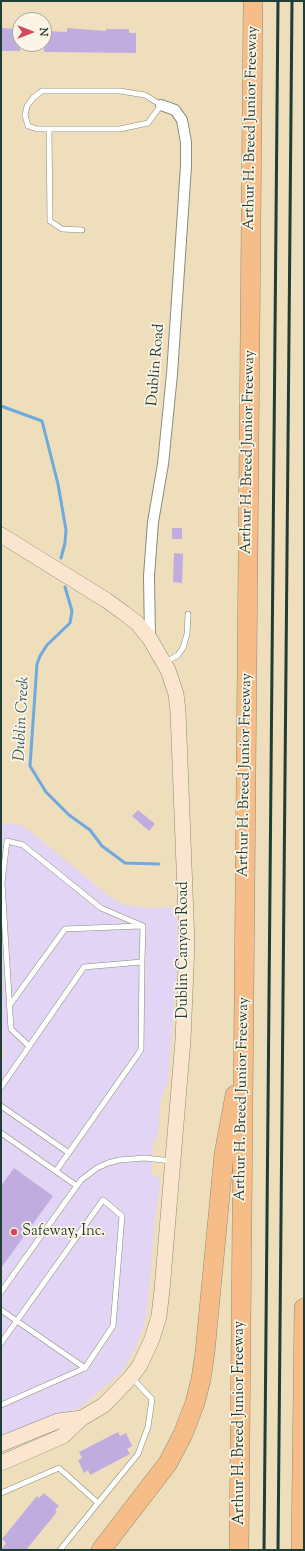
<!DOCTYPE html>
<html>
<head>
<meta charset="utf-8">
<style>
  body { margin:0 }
  #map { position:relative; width:305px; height:1551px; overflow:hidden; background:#efdebc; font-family:"Sorts Mill Goudy",serif }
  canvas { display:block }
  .frame { position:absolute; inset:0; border:2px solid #1f3d34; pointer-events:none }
  .north { position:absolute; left:12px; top:12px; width:40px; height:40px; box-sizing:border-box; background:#fcf5e5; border:1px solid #a4ab9e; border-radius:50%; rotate:90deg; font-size:11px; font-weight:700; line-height:16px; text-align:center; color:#1f3d34 }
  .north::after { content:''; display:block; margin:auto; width:14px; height:18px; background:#d1495b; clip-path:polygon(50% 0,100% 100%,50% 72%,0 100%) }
</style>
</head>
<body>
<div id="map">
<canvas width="305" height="1551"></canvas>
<div class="frame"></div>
<div class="north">N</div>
</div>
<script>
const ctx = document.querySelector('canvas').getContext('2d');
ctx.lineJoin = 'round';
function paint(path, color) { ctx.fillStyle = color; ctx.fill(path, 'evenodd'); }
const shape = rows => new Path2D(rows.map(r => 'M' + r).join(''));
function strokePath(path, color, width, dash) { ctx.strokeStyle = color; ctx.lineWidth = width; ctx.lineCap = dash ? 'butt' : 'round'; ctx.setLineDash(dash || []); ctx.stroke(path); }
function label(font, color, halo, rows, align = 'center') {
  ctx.font = font + ' "Sorts Mill Goudy",serif'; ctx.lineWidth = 3.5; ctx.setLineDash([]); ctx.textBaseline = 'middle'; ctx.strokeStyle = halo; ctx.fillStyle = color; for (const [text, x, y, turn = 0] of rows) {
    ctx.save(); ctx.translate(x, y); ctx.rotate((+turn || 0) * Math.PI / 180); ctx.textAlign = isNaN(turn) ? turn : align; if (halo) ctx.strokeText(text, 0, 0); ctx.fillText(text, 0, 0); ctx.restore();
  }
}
paint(shape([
  [7,823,21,825,35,835,105,893,123,905,152,908,177,908,178,960,168,1081,160,1103,158,1135,153,1145,151,1173,159,1177,160,1185,155,1221,147,1313,143,1329,132,1355,122,1372,80,1408,1,1438,1,1058,5,1053,1,1044,1,824]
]), '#e1d4f4');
strokePath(shape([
  [1,406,42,421,58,484,66,530,65,543,61,558],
  [65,587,72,611,70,623,47,645,40,656,37,664,30,766,46,792,69,815,90,830,102,846,125,863,159,864]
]), '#6ea9df', 3);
paint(shape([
  [1,28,18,29,18,30,20,30,20,51,1,51],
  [67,28,106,31,106,29,129,29,129,33,136,33,136,53,44,52,44,31,67,32],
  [172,528,182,528,182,539,172,539],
  [174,553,183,554,182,583,173,582],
  [138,810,155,824,149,831,132,816],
  [14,1168,53,1196,1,1268,1,1186],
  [118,1432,120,1436,126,1433,132,1446,127,1449,130,1454,90,1475,88,1470,84,1473,78,1460,82,1458,79,1452],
  [44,1493,59,1506,55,1510,57,1512,26,1550,1,1550,6,1543,2,1539,37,1496,39,1498]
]), '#c0acdf');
const service = shape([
  [42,91,120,91,145,95,161,105,148,123,120,129,37,129,28,126,25,115,27,106,33,98,42,91],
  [49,130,50,221,62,229,82,230],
  [166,662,178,655,183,648,187,634,188,614],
  [9,1006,65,929,141,926],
  [29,1046,11,1029,2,883,7,841,23,845,101,908,143,926,142,962],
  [1,1087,84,967,142,962,141,1050,56,1171],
  [1,1106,69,1153],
  [1,1133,77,1186],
  [1,1292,81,1180,97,1168,108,1163,119,1160,145,1158,171,1161],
  [1,1310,85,1368],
  [1,1343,103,1200,122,1216,113,1326,85,1368,1,1405],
  [1,1493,59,1468,98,1503,60,1550],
  [98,1503,138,1454,148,1427,152,1399,132,1378]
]);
const minor = shape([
  [150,639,149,576,153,522,163,464,172,374,186,166,186,142,182,120,175,110,161,105]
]);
const secondary = shape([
  [1,535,106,600,124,613,137,623,150,639,168,670,176,694,178,711,187,943,183,1040,162,1290,159,1316,152,1339,140,1365,131,1377,104,1405,82,1418,63,1436,1,1463],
  [1,1444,58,1421,82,1418]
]);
const motorway = shape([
  [101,1550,168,1463,183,1434,195,1403,201,1379,205,1352,224,1154,235,1095],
  [239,1550,253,1],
  [301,1550,304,1308]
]);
strokePath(service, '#878e78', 6);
strokePath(minor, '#878e78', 12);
strokePath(secondary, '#878e78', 16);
strokePath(motorway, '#878e78', 20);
strokePath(service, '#fff', 5);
strokePath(minor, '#fff', 10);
strokePath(secondary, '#fce5cf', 15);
strokePath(motorway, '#f7bd88', 19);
strokePath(shape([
  [264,1550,278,1],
  [278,1550,292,1]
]), '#1f3d34', 3);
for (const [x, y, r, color] of [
  [14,1232,4,"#d1495b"]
]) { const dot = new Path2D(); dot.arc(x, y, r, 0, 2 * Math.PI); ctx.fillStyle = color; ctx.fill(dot); strokePath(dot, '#fcf5e5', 1.5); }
label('15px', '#1f3d34', '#fcf5e5', [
  ["Arthur H. Breed Junior Freeway",252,128,-89],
  ["Dublin Road",157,365,-85],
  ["Arthur H. Breed Junior Freeway",249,452,-89],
  ["Arthur H. Breed Junior Freeway",246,775,-89],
  ["Dublin Canyon Road",184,950,-90],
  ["Arthur H. Breed Junior Freeway",243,1099,-89],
  ["Arthur H. Breed Junior Freeway",240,1423,-90]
]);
label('15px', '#1f3d34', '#fcf5e5', [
  ["Safeway, Inc.",22,1232]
], 'left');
label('italic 16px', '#375d67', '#fcf5e5', [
  ["Dublin Creek",23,719,-87]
]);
</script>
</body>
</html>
